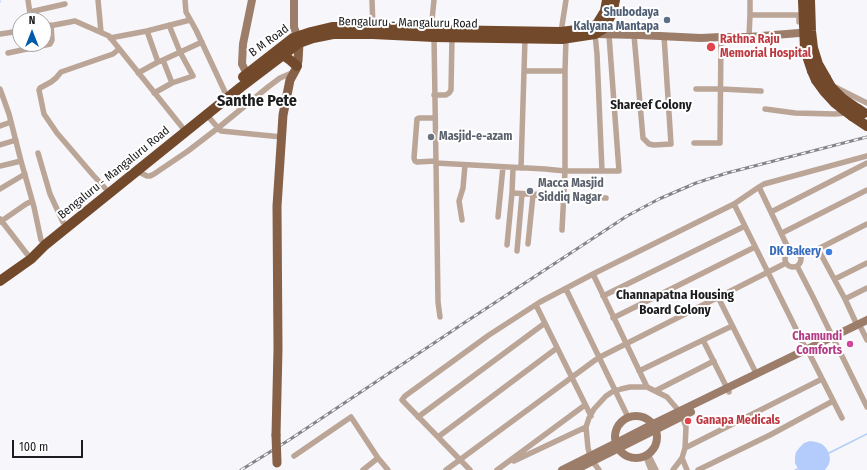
<!DOCTYPE html>
<html>
<head>
<meta charset="utf-8">
<style>
  body { margin:0 }
  #map { position:relative; width:867px; height:470px; overflow:hidden; background:#f7f6fb; font-family:"Fira Sans Condensed",sans-serif }
  canvas { display:block }
  .north { position:absolute; left:12px; top:12px; width:40px; height:40px; box-sizing:border-box; background:#fff; border:1px solid #a5a4a5; border-radius:50%; rotate:0deg; font-size:11px; font-weight:700; line-height:16px; text-align:center; color:#1d1c1e }
  .north::after { content:''; display:block; margin:auto; width:14px; height:18px; background:#005ca9; clip-path:polygon(50% 0,100% 100%,50% 72%,0 100%) }
  .scale { position:absolute; left:12px; top:440px; width:71px; height:18px; box-sizing:border-box; border:2px solid #1d1c1e; border-top:0; padding-left:5px; font-size:12px; line-height:14px; white-space:nowrap; color:#1d1c1e; -webkit-text-stroke:3px #fff; paint-order:stroke }
</style>
</head>
<body>
<div id="map">
<canvas width="867" height="470"></canvas>
<div class="north">N</div>
<div class="scale">100 m</div>
</div>
<script>
const ctx = document.querySelector('canvas').getContext('2d');
ctx.lineJoin = 'round';
function paint(path, color) { ctx.fillStyle = color; ctx.fill(path, 'evenodd'); }
const shape = rows => new Path2D(rows.map(r => 'M' + r).join(''));
function strokePath(path, color, width, dash) { ctx.strokeStyle = color; ctx.lineWidth = width; ctx.lineCap = dash ? 'butt' : 'round'; ctx.setLineDash(dash || []); ctx.stroke(path); }
function label(font, color, halo, rows, align = 'center') {
  ctx.font = font + ' "Fira Sans Condensed",sans-serif'; ctx.lineWidth = 4; ctx.setLineDash([]); ctx.textBaseline = 'middle'; ctx.strokeStyle = halo; ctx.fillStyle = color; for (const [text, x, y, turn = 0] of rows) {
    ctx.save(); ctx.translate(x, y); ctx.rotate((+turn || 0) * Math.PI / 180); ctx.textAlign = isNaN(turn) ? turn : align; if (halo) ctx.strokeText(text, 0, 0); ctx.fillText(text, 0, 0); ctx.restore();
  }
}
paint(shape([
  [810,441,816,442,822,444,826,448,829,453,830,459,829,464,825,470,799,470,798,469,795,463,795,457,796,452,800,447,804,443]
]), '#b3ccfb');
strokePath(shape([
  [0,1,0,2],
  [829,453,867,434],
  [795,470,798,469]
]), '#b3ccfb', 1.5);
strokePath(shape([
  [28,0,31,20],
  [98,0,101,32],
  [185,0,186,12,196,30,225,92],
  [372,0,373,27],
  [30,12,65,4],
  [750,15,799,15,799,22],
  [169,25,180,52,193,76,172,83],
  [44,27,75,21,109,36,182,127],
  [431,30,434,0],
  [561,32,566,0],
  [0,34,20,31],
  [595,34,597,54,602,171],
  [634,35,643,138,649,144,654,145,671,144,664,36],
  [434,37,436,163,545,169,565,171,619,171,609,35],
  [749,37,750,15,750,0],
  [110,38,147,31],
  [8,53,50,44,52,40,51,25],
  [163,60,158,62,147,31,190,20],
  [525,71,565,71],
  [138,73,158,62],
  [835,87,867,103],
  [0,89,9,114,21,161,0,166],
  [696,89,721,89,761,91],
  [154,93,172,83,163,60,202,42],
  [434,95,446,95,449,93,451,90,452,37],
  [765,109,795,113,835,114,846,113],
  [207,115,218,128,221,131,282,137],
  [435,118,419,118,417,119,414,158,415,161,417,162,435,161],
  [0,126,11,122],
  [694,143,720,143,721,37],
  [0,145,16,140],
  [38,153,50,194,63,222],
  [21,161,34,207,41,240],
  [436,163,438,302,440,317],
  [521,168,525,39],
  [137,171,147,176,150,176,154,174,188,151,218,128,268,87,280,78,294,72],
  [759,187,790,252],
  [105,188,93,175,57,133,44,114,39,90,40,88,51,82,56,78,61,72,113,54,119,49],
  [0,189,25,174],
  [512,193,606,198],
  [734,204,806,349],
  [771,212,867,163],
  [498,217,503,167],
  [0,219,27,254],
  [462,220,459,201,463,188,465,165],
  [0,222,26,204,32,201],
  [562,230,565,171,565,71,566,38],
  [782,233,867,190],
  [528,244,533,195],
  [507,245,512,193,513,168],
  [818,249,845,299,857,325],
  [517,251,522,194],
  '785 259a8 8 0 1 1 16 0a8 8 0 1 1-16 0Z',
  [800,256,818,249,867,224],
  [797,266,812,295,867,407],
  [593,274,647,387],
  [835,279,867,263],
  [566,289,628,417],
  [603,296,745,226],
  [718,297,756,373],
  [845,299,867,288],
  [536,305,591,416],
  [613,318,755,247],
  [861,328,867,340],
  [703,340,729,392],
  [809,353,842,418],
  [639,371,732,326],
  [655,391,714,361],
  [418,417,545,323],
  [438,437,557,348],
  [685,448,822,379],
  [648,454,656,470],
  [294,456,351,417,378,458,388,470],
  [590,456,588,448,586,427,589,418,594,409,606,396,612,392,621,389,630,387,647,387,667,397,679,411],
  [646,457,651,470],
  [682,458,687,470],
  [514,461,586,427],
  [593,462,599,470],
  [363,470,378,458],
  [446,470,598,358,786,263],
  [470,470,402,400,405,396,489,335,540,302,595,273,734,204,759,187,764,184,867,156],
  [497,470,585,405],
  [673,470,682,458,685,448,686,427,682,416],
  [698,470,770,435,833,401]
]), '#bba597', 5.5);
strokePath(shape([
  [294,0,294,27,297,36],
  [595,34,639,35,701,38,721,37,749,37,799,33],
  [247,74,242,64,243,44,252,0],
  '615 437a21 21 0 1 1 42 0a21 21 0 1 1-42 0Z',
  [562,470,616,443,653,424,867,320],
  [575,470,691,412]
]), '#9c7d69', 8);
strokePath(shape([
  [276,435,278,349,277,206,283,115,290,80,296,69,298,61,299,43,297,37]
]), '#866148', 9);
strokePath(shape([
  [803,0,805,50,812,71],
  [810,0,811,31,813,48,818,64,826,78],
  [283,55,290,60,297,66],
  [243,77,293,38,311,32,332,27,373,27,435,30,561,32,592,28,597,24,605,11,607,0],
  [816,80,824,91,835,103,844,110],
  [831,87,842,98,858,109],
  [852,116,867,126],
  [0,281,31,259,45,245,241,87,299,43,313,38,333,34,373,34,434,37,562,39,595,34,603,29,612,14,615,0]
]), '#73492b', 10);
const rail = shape([
  [241,470,289,440,464,323,627,216,659,199,696,183,727,173,867,137]
]);
strokePath(rail, '#858487', 3);
strokePath(rail, '#fff', 1.5, [4.5]);
strokePath(shape([
  [276,435,277,463]
]), '#866148', 9);
strokePath(shape([
  [812,71,816,80],
  [826,78,831,87],
  [858,109,864,113],
  [844,110,852,116]
]), '#73492b', 10);
for (const [x, y, r, color] of [
  [667,20,4,"#5c6f8a"],
  [711,47,5,"#e0444e"],
  [431,137,4,"#6b7280"],
  [530,191,4,"#6b7280"],
  [829,252,4,"#3f7fe0"],
  [850,344,4,"#d1479c"],
  [688,421,4,"#e0444e"]
]) { const dot = new Path2D(); dot.arc(x, y, r, 0, 2 * Math.PI); ctx.fillStyle = color; ctx.fill(dot); strokePath(dot, '#fff', 1.5); }
label('bold 12px', '#4e5e75', '#fff', [
  ["Shubodaya",659,13],
  ["Kalyana Mantapa",659,27]
], 'right');
label('12px', '#1d1c1e', '#fff', [
  ["Bengaluru - Mangaluru Road",408,23,1],
  ["B M Road",269,41,-36],
  ["Bengaluru - Mangaluru Road",114,173,-39]
]);
label('bold 12px', '#be3a42', '#fff', [
  ["Rathna Raju",720,40],
  ["Memorial Hospital",720,54],
  ["Ganapa Medicals",696,421]
], 'left');
label('bold 12px', '#5b616d', '#fff', [
  ["Masjid-e-azam",439,137],
  ["Macca Masjid",538,184],
  ["Siddiq Nagar",538,198]
], 'left');
label('bold 12px', '#366cbe', '#fff', [
  ["DK Bakery",821,252]
], 'right');
label('bold 12px', '#b23c85', '#fff', [
  ["Chamundi",842,337],
  ["Comforts",842,351]
], 'right');
label('bold 13px', '#1d1c1e', '#fff', [
  ["Shareef Colony",651,105],
  ["Channapatna Housing",675,295],
  ["Board Colony",675,310]
]);
label('bold 16px', '#1d1c1e', '#fff', [
  ["Santhe Pete",257,102]
]);
</script>
</body>
</html>
